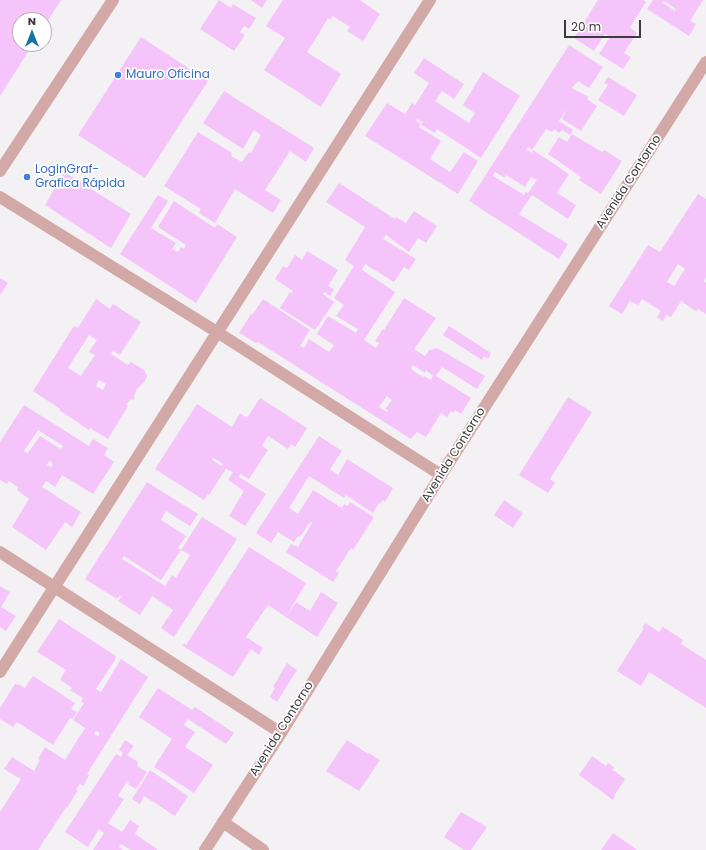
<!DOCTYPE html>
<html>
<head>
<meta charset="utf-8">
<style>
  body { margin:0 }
  #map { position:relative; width:706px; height:850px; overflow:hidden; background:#f4f1f4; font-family:Poppins,sans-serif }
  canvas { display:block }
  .north { position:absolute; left:12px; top:12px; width:40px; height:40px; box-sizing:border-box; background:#fff; border:1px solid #b1b1b1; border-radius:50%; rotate:0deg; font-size:11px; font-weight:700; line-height:16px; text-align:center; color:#3c3b3c }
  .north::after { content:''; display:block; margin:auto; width:14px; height:18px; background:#1973a2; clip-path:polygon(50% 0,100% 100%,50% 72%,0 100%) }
  .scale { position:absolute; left:564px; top:20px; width:77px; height:18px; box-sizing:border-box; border:2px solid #3c3b3c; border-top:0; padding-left:5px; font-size:12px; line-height:14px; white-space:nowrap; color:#3c3b3c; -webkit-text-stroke:3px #fff; paint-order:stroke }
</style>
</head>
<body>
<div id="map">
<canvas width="706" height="850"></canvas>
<div class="north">N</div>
<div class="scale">20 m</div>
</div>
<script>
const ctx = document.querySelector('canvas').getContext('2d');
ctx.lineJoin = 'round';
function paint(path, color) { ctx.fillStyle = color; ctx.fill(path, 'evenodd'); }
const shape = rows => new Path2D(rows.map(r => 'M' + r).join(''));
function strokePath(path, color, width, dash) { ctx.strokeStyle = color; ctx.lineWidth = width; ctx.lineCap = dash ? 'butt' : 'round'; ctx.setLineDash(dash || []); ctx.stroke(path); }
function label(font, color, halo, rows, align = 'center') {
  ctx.font = font + ' Poppins,sans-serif'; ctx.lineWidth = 3.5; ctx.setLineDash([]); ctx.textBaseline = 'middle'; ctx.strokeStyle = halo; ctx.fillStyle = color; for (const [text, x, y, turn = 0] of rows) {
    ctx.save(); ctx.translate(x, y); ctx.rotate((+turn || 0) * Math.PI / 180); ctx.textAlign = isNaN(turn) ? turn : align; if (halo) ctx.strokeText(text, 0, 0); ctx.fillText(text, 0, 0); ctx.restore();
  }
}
paint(shape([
  [0,0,61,0,44,27,44,20,20,20,20,44,33,44,0,96],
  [219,0,231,8,233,4,256,18,249,29,244,26,240,32,245,35,234,51,200,29],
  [251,0,267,0,262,8],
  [283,0,360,0,380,14,363,41,347,31,350,27,333,16,330,20,328,18,312,45,311,45,307,52,341,74,321,107,264,70,285,38,266,26],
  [598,0,643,0,646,2,630,27,637,33,624,53,631,57,623,69,599,54,610,37,605,34,594,51,574,38],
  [653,0,703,0,690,21,696,24,689,36,647,9],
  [664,1,676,9,675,11,663,3],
  [141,37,208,81,145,178,78,135],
  [569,45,603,67,589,88,578,81,572,88,589,97,587,99,597,106,581,131,562,119,567,109,559,121,573,130,570,135,562,130,559,133,554,129,552,132,546,129,532,150,528,147,526,149,532,153,533,150,569,174,557,193,576,205,568,219,532,195,519,214,568,244,559,259,469,201],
  [495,172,505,178,506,175,525,187,531,177,537,180,528,193,526,192,524,195,493,176],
  [424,58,464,84,454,99,442,91,435,101,469,123,475,113,463,105,483,72,520,96,481,158,437,129,435,133,421,125,423,122,417,119,416,121,421,124,419,127,441,141,430,159,450,172,464,152,478,161,458,194,365,136,387,103,405,114,412,103,415,105,429,83,414,73],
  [608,77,637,95,624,116,598,100,608,85,604,83],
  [224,91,314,148,306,162,290,151,265,190,281,200,273,213,235,189,215,223,199,213,201,209,164,186,198,132,232,153,231,156,242,162,249,152,251,153,261,135,254,130,243,149,203,123],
  [572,134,602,152,604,150,622,161,601,194,579,180,581,177,548,154,559,137,567,142],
  [64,172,131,214,111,248,45,205],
  [339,183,395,219,396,217,406,223,414,211,437,226,426,243,418,238,409,252,386,235,383,239,416,259,409,270,404,267,394,282,365,264,362,270,395,292,364,340,376,348,379,343,375,341,383,329,384,330,404,298,436,318,414,349,425,356,429,350,437,348,485,376,477,389,442,367,436,376,471,398,461,414,455,410,454,413,451,411,447,417,441,413,426,437,417,432,411,439,258,342,256,343,239,333,251,314,252,315,263,299,310,330,300,346,304,348,309,339,329,352,334,345,317,334,328,316,356,333,358,329,336,316,344,305,334,298,354,266,345,260,365,227,326,202],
  [413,365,425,373,426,370,433,376,431,380,424,376,423,377,411,369],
  [387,396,392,400,385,409,388,410,387,412,379,407],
  [698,194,706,199,706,277,704,281,706,283,706,314,698,309,696,311,681,301,671,317,666,315,663,321,657,317,661,311,642,299,638,305,630,301,622,314,609,306,648,245,660,252],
  [678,264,685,269,674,286,667,282],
  [158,195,168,201,151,228,176,243,172,249,178,252,181,247,184,249,186,245,158,227,174,201,215,228,217,224,237,237,196,303,120,254],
  [307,251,338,270,328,286,334,289,330,296,324,292,323,294,334,302,315,330,280,308,290,292,292,293,293,291,275,279,283,266,287,268,295,255,302,260],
  [0,278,8,283,0,295],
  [96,299,110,309,113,304,141,322,120,355,113,351,111,354,128,365,131,362,144,370,147,376,145,381,137,389,134,396,134,400,131,399,126,405,128,406,108,439,90,428,89,430,59,410,60,409,33,391,74,326,78,328],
  [89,335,97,340,89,352,95,355,81,376,68,368],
  [99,380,106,384,103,390,96,386],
  [449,326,491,353,488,359,484,356,482,360,443,335],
  [568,397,592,412,550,479,555,483,548,493,519,475],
  [260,398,307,428,295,447,291,444,288,449,268,436,262,446,268,450,249,479,240,474,239,477,266,494,245,526,229,516,244,491,228,480,233,472,226,469,209,495,208,494,204,500,155,469,197,404,232,427,240,413,247,418],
  [214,458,223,464,222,466,212,460],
  [24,405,89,446,93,439,108,448,104,455,114,462,93,494,62,475,55,487,46,481,42,487,81,512,72,527,65,522,46,550,12,527,29,499,17,490,18,487,9,481,7,484,0,480,0,442],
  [38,430,63,446,61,449,40,436,28,453,24,451],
  [49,461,53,464,51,467,47,465],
  [319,436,342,451,330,469,338,475,347,459,393,488,385,502,383,500,380,504,379,503,373,513,346,495,344,498,309,476,289,508,298,514,313,490,342,508,344,504,348,506,350,502,374,517,355,547,353,550,351,548,336,571,339,573,333,582,286,552,291,544,298,547,312,523,310,522,300,537,298,536,294,542,278,532,271,543,256,533],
  [147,482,198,514,190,526,166,511,161,520,186,536,178,548,181,550,161,580,124,556,122,559,165,586,172,575,176,578,190,555,181,550,202,517,237,539,174,637,161,628,173,610,152,596,140,615,118,601,122,596,120,595,117,599,85,579],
  [504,500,523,513,513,528,494,515],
  [249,547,306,583,286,617,268,605,246,637,263,648,259,655,251,649,233,677,183,646,184,643,186,645],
  [0,586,10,592,1,607,16,616,6,631,0,627],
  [321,592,338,603,317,637,286,617,296,602,310,611],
  [59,619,116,656,115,660,96,689,101,692,121,659,148,677,87,774,89,775,83,786,80,784,76,789,78,790,67,808,66,807,38,850,0,850,0,812,21,779,4,769,12,757,34,771,40,760,38,759,45,747,65,760,85,728,73,720,84,703,81,702,83,698,70,690,72,688,60,680,66,670,37,652],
  [96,731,100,733,98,736,94,734],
  [645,623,659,632,663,627,683,640,681,644,706,660,706,708,649,672,641,686,617,671,644,628,642,628],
  [287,663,297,670,277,702,270,697,275,688,273,687],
  [33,676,75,703,71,709,77,712,72,719,70,718,53,745,17,722,13,727,0,719,0,708,15,684,18,685,18,684,25,688],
  [158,688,192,710,195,707,234,733,226,744,188,719,184,725,195,732,185,747,213,765,194,793,154,767,172,739,139,717],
  [125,740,134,746,127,755,138,762,137,766,147,772,136,789,128,784,129,783,127,781,118,796,124,799,108,823,122,832,130,820,139,826,135,834,157,849,157,850,131,850,121,844,119,847,123,850,93,850,104,833,99,829,88,847,65,832,116,754,121,757,123,753,119,750],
  [347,740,368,754,369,753,380,760,359,791,326,771],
  [592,756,606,766,608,763,614,767,613,770,625,779,614,796,615,796,613,800,579,775],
  [150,770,188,796,175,816,144,796,140,804,132,799],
  [461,812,487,827,471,850,464,850,444,837],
  [613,833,637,850,601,850]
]), '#f5c4fa');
strokePath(shape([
  [223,822,263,850]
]), '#d3a9a7', 12);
strokePath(shape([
  [0,171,113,0],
  [0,197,217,332,441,475],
  [0,552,281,733],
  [0,672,430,0],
  [205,850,281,733,441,475,706,62]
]), '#d3a9a7', 12);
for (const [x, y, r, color] of [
  [118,75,4,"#3f7fe0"],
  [27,177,4,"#3f7fe0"]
]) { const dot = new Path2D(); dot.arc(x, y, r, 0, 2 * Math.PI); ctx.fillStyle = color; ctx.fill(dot); strokePath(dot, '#fff', 1.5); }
label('12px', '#366cbe', '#fff', [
  ["Mauro Oficina",126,75],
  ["LoginGraf-",35,170],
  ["Grafica Rápida",35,184]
], 'left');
label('12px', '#3c3b3c', '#fff', [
  ["Avenida Contorno",629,182,-57],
  ["Avenida Contorno",454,455,-58],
  ["Avenida Contorno",282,729,-58]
]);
</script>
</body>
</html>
